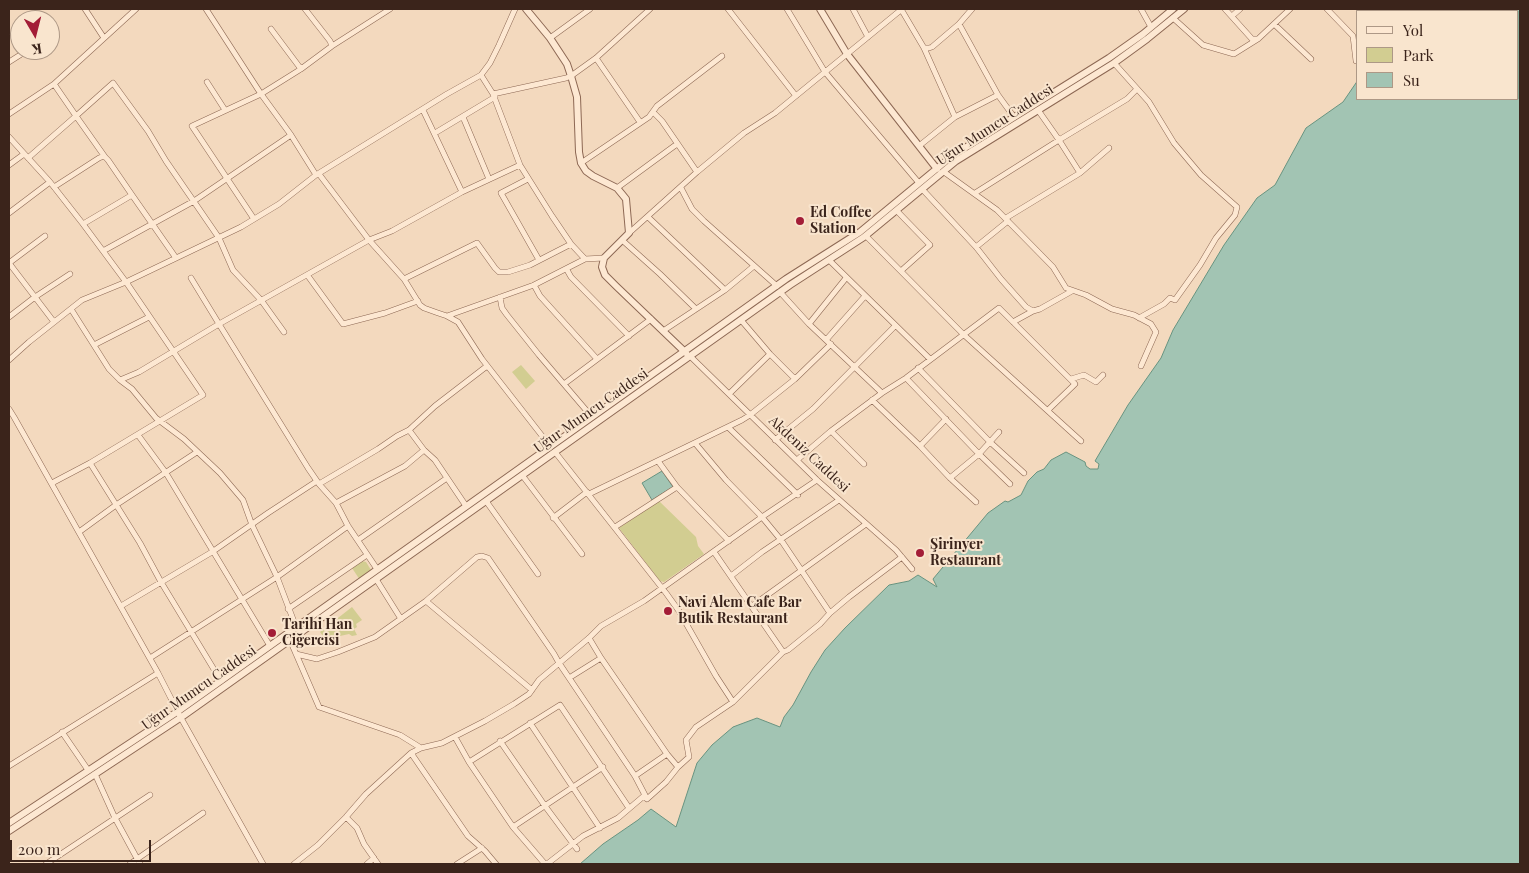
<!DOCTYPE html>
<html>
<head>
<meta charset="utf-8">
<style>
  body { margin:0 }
  #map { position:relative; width:1529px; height:873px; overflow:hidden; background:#f3d9be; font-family:"Playfair Display",serif }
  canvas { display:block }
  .frame { position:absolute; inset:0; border:10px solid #3b241b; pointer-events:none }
  .legend { position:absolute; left:1356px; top:10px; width:162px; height:90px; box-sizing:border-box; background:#f9e5ce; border:1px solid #ad9886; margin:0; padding:6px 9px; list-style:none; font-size:15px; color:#3b241b }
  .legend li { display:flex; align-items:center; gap:10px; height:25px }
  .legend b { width:25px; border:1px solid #ad9886 }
  .north { position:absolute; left:10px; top:10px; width:50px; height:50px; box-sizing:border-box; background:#f9e5ce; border:1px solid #ad9886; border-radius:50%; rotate:172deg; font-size:14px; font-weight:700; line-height:20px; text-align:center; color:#3b241b }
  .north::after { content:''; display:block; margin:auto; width:18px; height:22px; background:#a31d37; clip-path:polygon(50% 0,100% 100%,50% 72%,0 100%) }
  .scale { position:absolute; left:10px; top:840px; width:141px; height:22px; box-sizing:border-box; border:2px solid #3b241b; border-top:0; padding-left:6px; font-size:15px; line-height:18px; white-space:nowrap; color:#3b241b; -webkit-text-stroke:4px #f9e5ce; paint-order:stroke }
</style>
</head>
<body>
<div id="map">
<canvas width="1529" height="873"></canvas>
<div class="frame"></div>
<ul class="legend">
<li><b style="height:6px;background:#fde8d2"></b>Yol</li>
<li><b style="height:14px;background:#d2cd91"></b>Park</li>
<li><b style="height:14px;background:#a2c4b3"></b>Su</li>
</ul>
<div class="north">K</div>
<div class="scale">200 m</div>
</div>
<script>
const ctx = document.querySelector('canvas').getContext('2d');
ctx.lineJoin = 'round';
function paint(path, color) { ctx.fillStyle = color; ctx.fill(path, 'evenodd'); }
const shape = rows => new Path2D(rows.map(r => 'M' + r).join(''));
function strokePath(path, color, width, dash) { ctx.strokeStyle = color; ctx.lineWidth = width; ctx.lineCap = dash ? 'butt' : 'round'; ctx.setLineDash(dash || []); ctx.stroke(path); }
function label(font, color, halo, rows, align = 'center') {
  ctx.font = font + ' "Playfair Display",serif'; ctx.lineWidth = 4; ctx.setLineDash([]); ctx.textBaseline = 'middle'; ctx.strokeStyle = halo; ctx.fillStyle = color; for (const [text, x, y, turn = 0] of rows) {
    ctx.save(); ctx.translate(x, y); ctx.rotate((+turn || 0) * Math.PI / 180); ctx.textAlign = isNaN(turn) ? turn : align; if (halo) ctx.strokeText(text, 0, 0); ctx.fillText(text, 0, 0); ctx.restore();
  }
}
paint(shape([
  [521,365,535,381,526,389,512,372],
  [659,501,696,537,698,546,704,554,664,582,660,581,619,528],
  [362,561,366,562,371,570,371,572,360,580,352,568],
  [352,607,362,620,356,624,357,627,354,629,357,635,352,636,349,634,340,636,329,644,320,632]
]), '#d2cd91');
const water = shape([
  [1440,9,1520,9,1520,864,580,864,603,844,638,820,651,809,676,827,697,763,712,745,733,727,757,718,780,727,784,717,793,705,811,672,825,650,845,628,889,585,909,581,918,575,937,587,933,579,988,513,1005,501,1008,502,1021,495,1028,481,1037,472,1044,469,1051,460,1066,452,1085,462,1086,466,1090,469,1098,469,1099,464,1095,461,1128,405,1161,358,1173,330,1224,245,1257,198,1275,185,1306,128,1343,102,1358,80,1358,99,1518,99,1518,11,1439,11,1440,9],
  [662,471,673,487,652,500,642,483,662,471]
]);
paint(water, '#a2c4b3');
strokePath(water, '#689380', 1);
const minor = shape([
  [85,9,104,38],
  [206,9,261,94,291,135,316,175],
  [728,9,796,96],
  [787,9,825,72,919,183],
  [853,9,868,37],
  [901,9,924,48,929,48,932,47,959,24,998,95,1014,117],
  [1141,9,1151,27],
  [1225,9,1252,39,1258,39,1290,9],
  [1327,9,1353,36,1356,61,1358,61],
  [1376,11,1379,9],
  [1423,11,1425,9],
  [1232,16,1240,9],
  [1173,18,1203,45,1234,54,1258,39],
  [959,24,972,9],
  [1274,24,1311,59],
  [271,29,301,69],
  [550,38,590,9],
  [332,46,390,9],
  [924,48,955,117],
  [596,58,640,122],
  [9,62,20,55],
  [1114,63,1149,102,1174,143,1201,175,1237,207,1235,215,1216,238,1200,265,1175,300,1170,298,1164,304,1139,318],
  [481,75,493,94,520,165,552,216,571,244,585,259,604,258],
  [207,82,225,110],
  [54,84,136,9],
  [493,94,566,78,571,76,596,58,650,9],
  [423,110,462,192],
  [1038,110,1059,140,1127,99,1137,89],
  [653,112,662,121,697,172],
  [9,114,54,84,76,116,28,158],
  [463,117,489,179],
  [435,133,495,97],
  [9,137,50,182,83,224,126,282,203,395,90,463,52,483],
  [919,146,955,117,998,95],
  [105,157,76,116,113,83,148,131,166,161,219,238,233,270,261,300,284,332],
  [581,163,649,117,657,106,722,56],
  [9,165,24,154],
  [944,172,997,210,1053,267,1066,288,1086,295,1112,309,1134,315,1151,324,1156,332,1141,366],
  [1080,173,1109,148],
  [319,174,369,240,404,279,420,305,424,308,438,313,447,316,534,285,585,259],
  [528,179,501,193,539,260],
  [54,187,99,158,104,156,108,160,132,195,83,224],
  [617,188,677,144],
  [681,188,692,209,704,221,777,286],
  [923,190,976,247,1001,279,1026,307,1033,311,1040,309,1072,291],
  [975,193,1059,140,1080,173,1006,218],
  [132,195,176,258],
  [897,211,930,245,902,270],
  [9,213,50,182],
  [648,217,725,290],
  [254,219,192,126,261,94,301,69,332,46,330,41,305,9],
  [629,233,697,172,744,133,775,113,902,9],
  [866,236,963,334,1081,441],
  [622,240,660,274,696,309],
  [976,247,1008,221],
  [103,251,194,201,291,135],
  [829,260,930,359],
  [9,263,54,322],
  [9,263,45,236],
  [567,270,571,277,629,336],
  [308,276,343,324,385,313,418,301],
  [191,278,219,324,369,240,392,231,462,192,520,165],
  [404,279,477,243,495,268,499,272,508,272,530,265,571,244],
  [534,285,540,296,597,359],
  [780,292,809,324,882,393],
  [500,297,502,308,507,315,539,355,592,417],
  [71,309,109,369,120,380,132,389,156,418,184,439,220,473,243,500,252,525,277,577,296,627],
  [447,316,458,322,482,359,550,446],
  [9,317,35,297,70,274],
  [1013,322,1033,311],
  [809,324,846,278],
  [663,331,725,290,754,266],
  [826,340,865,296],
  [94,345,149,317],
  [690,356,817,480,896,550,912,569],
  [9,360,29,342,82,300,126,282,241,227,279,204,316,175,447,94,481,75,490,63,499,45,515,9],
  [918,368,990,442,1024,473],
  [906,378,979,454,950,478],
  [795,379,831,344],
  [1071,379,1084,375,1096,382,1103,375],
  [120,380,139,372,219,324,308,468,319,484,336,503,348,526,377,569],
  [564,384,651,319],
  [729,394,770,354],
  [872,400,920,446,950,478,976,502],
  [9,409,14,417,158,673,181,718,263,864],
  [729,428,798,495],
  [831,431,864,464],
  [999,432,979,454,1010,484],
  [138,435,166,473,270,646],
  [775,440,813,409,895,326],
  [695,443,726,480,762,517,781,540,830,613],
  [920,446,946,419],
  [424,450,409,430,435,406,487,366],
  [555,452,666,593,679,611,716,676,733,702],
  [797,460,831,431,882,393,906,378,999,308,1075,384,1048,410],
  [658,461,677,487,729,541],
  [90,463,140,543,161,582,221,681],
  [522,475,582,554],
  [319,484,378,449,397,436,409,430],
  [589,494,742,420,750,415,795,379,770,354,741,320],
  [486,501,538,574],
  [336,503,405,466,424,450,435,460,466,506],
  [553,518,587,492],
  [615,527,677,487],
  [79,532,116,505,197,452],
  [358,540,447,478],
  [714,552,783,652,788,650,793,646,820,624,830,613,849,597,902,557],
  [731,576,762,552,839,500],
  [376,579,401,619],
  [426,601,477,557,482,556,488,558,554,654,559,663,635,776,647,799,666,782,678,767,689,757,686,740,696,727,733,702,783,652],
  [121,606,212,552,268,513,317,481],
  [752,606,866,524],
  [288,609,367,555],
  [589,638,601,658,667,754,678,767],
  [290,640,319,707,400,735,421,748],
  [296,654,317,659,338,652,375,637,426,601,532,690],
  [150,658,277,577,348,526],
  [569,678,601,658],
  [530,723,600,828],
  [62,732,88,770],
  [455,737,469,762,513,827,545,864],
  [500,741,545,806,577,849],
  [411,753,468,836,485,851,496,864],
  [469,762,560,705,629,808],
  [9,766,158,673],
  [95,774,115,818,140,864],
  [635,776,667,754],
  [346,817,357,828,364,844,378,864],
  [513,827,603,767],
  [46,864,150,795],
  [130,864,203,813],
  [294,864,318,845,346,817,366,794,411,753,421,748,442,743,485,721,514,704,529,694,539,680,589,638,601,626,644,601,762,517,817,480],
  [367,864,374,858],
  [457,864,482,848],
  [547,864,583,836,618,818,645,795]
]);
const tertiary = shape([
  [526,9,550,38,567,64,571,76,577,97,579,152,581,163,586,171,593,176,617,188,626,199,629,233,604,258,602,267,605,275,616,286,686,353],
  [820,9,847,54,937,169],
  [172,701,184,701,193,699],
  [9,823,177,712,786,279,860,232,952,156,1109,58,1143,34,1173,9],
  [9,831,183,716,790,285,864,237,956,161,1114,63,1147,39,1184,9]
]);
strokePath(minor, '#8d6854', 6);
strokePath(tertiary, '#8d6854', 8);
strokePath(minor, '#fde8d2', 5);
strokePath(tertiary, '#fde8d2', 6);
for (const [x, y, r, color] of [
  [800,221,5,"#a31d37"],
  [920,553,5,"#a31d37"],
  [668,611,5,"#a31d37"],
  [272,633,5,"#a31d37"]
]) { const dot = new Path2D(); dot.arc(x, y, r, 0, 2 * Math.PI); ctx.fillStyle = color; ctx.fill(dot); strokePath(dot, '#f9e5ce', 2); }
label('14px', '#3b241b', '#f9e5ce', [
  ["Uğur Mumcu Caddesi",995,125,-33],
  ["Uğur Mumcu Caddesi",591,411,-35],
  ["Akdeniz Caddesi",809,454,43],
  ["Uğur Mumcu Caddesi",199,688,-35]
]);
label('bold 14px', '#3b241b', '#f9e5ce', [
  ["Ed Coffee",810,213],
  ["Station",810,229],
  ["Şirinyer",930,545],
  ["Restaurant",930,561],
  ["Navi Alem Cafe Bar",678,603],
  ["Butik Restaurant",678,619],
  ["Tarihi Han",282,625],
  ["Ciğercisi",282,641]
], 'left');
</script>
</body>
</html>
